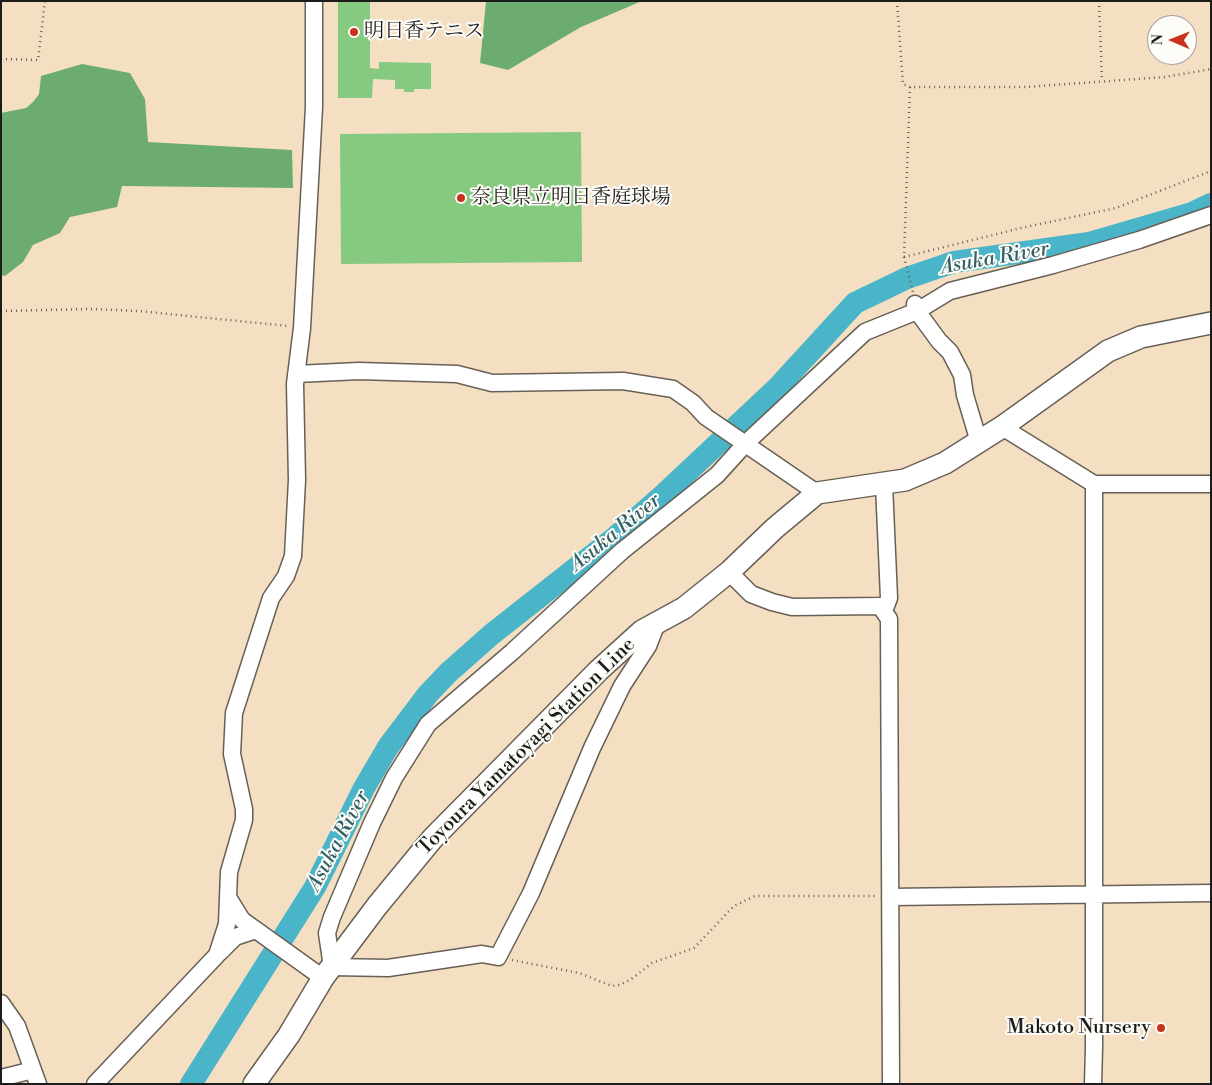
<!DOCTYPE html>
<html>
<head>
<meta charset="utf-8">
<style>
  body { margin:0 }
  #map { position:relative; width:1212px; height:1085px; overflow:hidden; background:#f5dfc3; font-family:"Libre Bodoni",serif }
  canvas { display:block }
  .frame { position:absolute; inset:0; border:2px solid #1c1c1c; pointer-events:none }
  .north { position:absolute; left:1147px; top:15px; width:50px; height:50px; box-sizing:border-box; background:#fdfcf7; border:1px solid #a3a29f; border-radius:50%; rotate:271deg; font-size:14px; font-weight:700; line-height:20px; text-align:center; color:#1c1c1c }
  .north::after { content:''; display:block; margin:auto; width:18px; height:22px; background:#c8321e; clip-path:polygon(50% 0,100% 100%,50% 72%,0 100%) }
</style>
</head>
<body>
<div id="map">
<canvas width="1212" height="1085"></canvas>
<div class="frame"></div>
<div class="north">N</div>
</div>
<script>
const ctx = document.querySelector('canvas').getContext('2d');
ctx.lineJoin = 'round';
function paint(path, color) { ctx.fillStyle = color; ctx.fill(path, 'evenodd'); }
const shape = rows => new Path2D(rows.map(r => 'M' + r).join(''));
function strokePath(path, color, width, dash) { ctx.strokeStyle = color; ctx.lineWidth = width; ctx.lineCap = dash ? 'butt' : 'round'; ctx.setLineDash(dash || []); ctx.stroke(path); }
function label(font, color, halo, rows, align = 'center') {
  ctx.font = font + ' "Libre Bodoni","Noto Serif JP",serif'; ctx.lineWidth = 4; ctx.setLineDash([]); ctx.textBaseline = 'middle'; ctx.strokeStyle = halo; ctx.fillStyle = color; for (const [text, x, y, turn = 0] of rows) {
    ctx.save(); ctx.translate(x, y); ctx.rotate((+turn || 0) * Math.PI / 180); ctx.textAlign = isNaN(turn) ? turn : align; if (halo) ctx.strokeText(text, 0, 0); ctx.fillText(text, 0, 0); ctx.restore();
  }
}
paint(shape([
  [338,1,370,1,370,68,379,69,379,62,431,63,431,89,414,89,414,92,404,92,404,89,395,89,395,80,373,79,372,98,338,98],
  [581,132,582,262,341,264,340,134]
]), '#86c981');
paint(shape([
  [486,1,642,1,581,27,508,70,480,63],
  [82,64,130,73,145,99,148,142,292,150,293,188,122,186,117,207,70,217,60,233,33,245,23,262,5,276,1,275,1,113,26,108,33,102,39,94,41,76]
]), '#6cad6f');
strokePath(shape([
  [191,1084,315,887,364,788,388,747,428,694,448,673,492,634,613,539,663,495,778,387,855,303,907,278,954,262,1089,243,1192,213,1211,204]
]), '#4ab5c8', 22);
const minor = shape([
  [915,304,917,311,939,341,950,352,962,375,965,395,979,442],
  [296,374,359,371,457,374,492,383,623,381,673,389,693,403,706,417,817,493],
  [1002,427,1094,484,1211,484],
  [884,485,889,598,884,611],
  [729,572,751,594,772,602,792,607,880,606,889,619,891,1084],
  [657,623,648,646,622,686,592,748,531,893,498,957,482,954,388,968,332,967,327,933,332,917,372,823,394,778,428,724,512,652,622,551,717,475,746,443,865,332,917,311,950,291,1053,265,1139,240,1211,215],
  [890,897,1211,893],
  [229,899,242,920,323,978],
  [219,953,235,937,256,930],
  [1,1003,17,1026,38,1084],
  [1,1078,33,1070],
  [95,1084,217,955,227,924,229,872,244,820,244,809,232,754,234,713,271,598,286,576,293,556,297,480,295,384,302,328,314,107,314,1],
  [1093,1084,1094,1048,1094,484]
]);
const major = shape([
  [254,1084,289,1035,323,978,377,906,433,838,599,670,642,631,684,608,729,572,775,528,817,493,905,480,945,463,1002,427,1108,351,1141,337,1211,323]
]);
strokePath(minor, '#686056', 19);
strokePath(major, '#686056', 24);
strokePath(shape([
  [897,1,903,84,910,87,1026,87,1165,77,1211,69],
  [1099,1,1102,81],
  [1,59,38,60,45,1],
  [910,87,904,257,913,292],
  [904,257,1021,228,1116,208,1211,171],
  [1,311,89,309,139,311,289,326],
  [512,960,579,973,612,986,619,985,630,980,652,963,694,948,734,906,755,896,878,896]
]), '#686056', 2.5, [1, 4]);
strokePath(minor, '#fff', 16);
strokePath(major, '#fff', 21);
for (const [x, y, r, color] of [
  [354,32,5,"#c8321e"],
  [461,198,5,"#c8321e"],
  [1161,1028,5,"#c8321e"]
]) { const dot = new Path2D(); dot.arc(x, y, r, 0, 2 * Math.PI); ctx.fillStyle = color; ctx.fill(dot); strokePath(dot, '#fdfcf7', 2); }
label('20px', '#1c1c1c', '#fdfcf7', [
  ["明日香テニス",364,32],
  ["奈良県立明日香庭球場",471,198],
  ["Makoto Nursery",1151,1028,"right"]
], 'left');
label('20px', '#1c1c1c', '#fdfcf7', [
  ["Toyoura Yamatoyagi Station Line",527,747,-45]
]);
label('italic 21px', '#316169', '#fdfcf7', [
  ["Asuka River",995,259,-10],
  ["Asuka River",616,533,-39],
  ["Asuka River",339,841,-62]
]);
</script>
</body>
</html>
